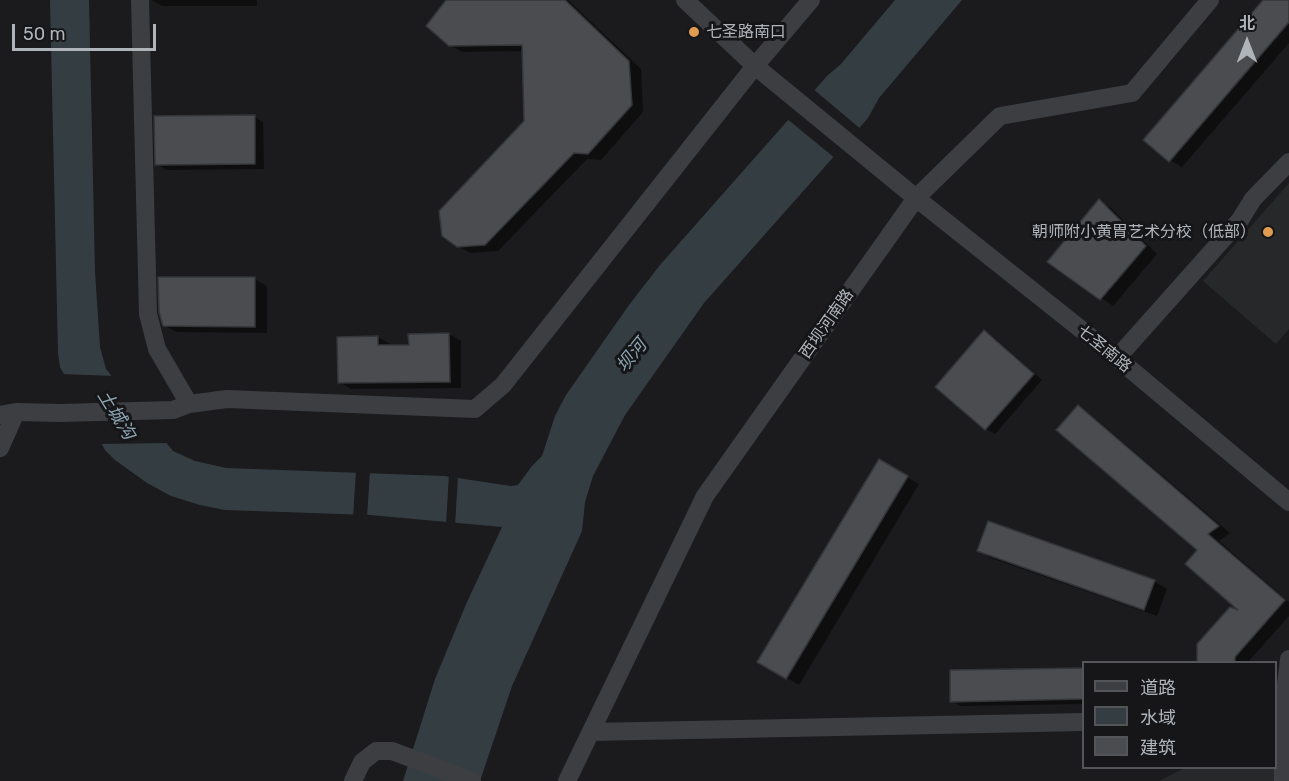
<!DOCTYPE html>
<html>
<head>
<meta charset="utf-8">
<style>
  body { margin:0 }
  #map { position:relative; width:1289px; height:781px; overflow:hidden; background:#1b1b1d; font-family:Rubik,"Noto Sans SC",sans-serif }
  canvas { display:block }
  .legend { position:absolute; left:1082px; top:661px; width:195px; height:108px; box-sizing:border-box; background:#161618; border:2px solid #535559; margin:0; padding:8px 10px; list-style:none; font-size:18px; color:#afb4bb }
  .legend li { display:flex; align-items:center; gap:12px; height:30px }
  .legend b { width:30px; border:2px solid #535559 }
  .north { position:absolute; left:1217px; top:12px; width:60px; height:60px; -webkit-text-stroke:4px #161618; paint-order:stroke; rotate:0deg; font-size:16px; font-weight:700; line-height:24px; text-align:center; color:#afb4bb }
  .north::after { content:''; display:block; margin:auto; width:21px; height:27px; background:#afb4bb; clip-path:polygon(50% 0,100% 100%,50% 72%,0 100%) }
  .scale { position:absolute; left:12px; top:24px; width:144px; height:27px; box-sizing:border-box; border:3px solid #afb4bb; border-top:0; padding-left:8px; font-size:18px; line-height:21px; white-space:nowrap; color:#afb4bb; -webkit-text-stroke:4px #161618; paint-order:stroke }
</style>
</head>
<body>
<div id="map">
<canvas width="1289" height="781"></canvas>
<ul class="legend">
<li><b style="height:8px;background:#3c3e42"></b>道路</li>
<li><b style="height:16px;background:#343e42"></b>水域</li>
<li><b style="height:16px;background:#4a4c4f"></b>建筑</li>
</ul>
<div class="north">北</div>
<div class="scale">50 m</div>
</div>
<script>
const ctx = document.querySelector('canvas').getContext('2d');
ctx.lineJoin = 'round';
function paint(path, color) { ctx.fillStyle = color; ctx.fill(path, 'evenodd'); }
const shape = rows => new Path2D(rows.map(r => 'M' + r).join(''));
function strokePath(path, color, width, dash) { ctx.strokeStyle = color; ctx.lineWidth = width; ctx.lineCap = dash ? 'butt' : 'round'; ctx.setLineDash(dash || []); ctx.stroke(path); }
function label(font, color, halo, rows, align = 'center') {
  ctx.font = font + ' Rubik,"Noto Sans SC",sans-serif'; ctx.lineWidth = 6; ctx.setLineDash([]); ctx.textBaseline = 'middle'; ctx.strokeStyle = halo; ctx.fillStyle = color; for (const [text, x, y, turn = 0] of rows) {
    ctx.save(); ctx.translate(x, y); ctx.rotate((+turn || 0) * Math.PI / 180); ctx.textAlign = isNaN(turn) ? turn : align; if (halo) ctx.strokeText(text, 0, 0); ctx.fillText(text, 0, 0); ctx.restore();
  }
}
paint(shape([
  [1289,183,1289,329,1276,344,1203,281],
  [1185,768,1276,768,1289,781,1159,781]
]), '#27282a');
paint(shape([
  [50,0,89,0,95,272,100,347,106,369,173,451,195,461,226,468,444,476,511,486,518,485,532,466,542,456,555,416,566,395,629,305,660,265,827,76,841,64,895,0,962,0,879,98,868,118,704,303,625,415,593,476,585,502,582,531,512,686,480,781,403,781,435,679,467,602,502,527,370,515,225,510,200,505,171,496,147,483,115,460,105,450,60,367,58,353]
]), '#343e42');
paint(shape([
  [812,88,862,130,836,159,786,118],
  [60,374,116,376,171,443,98,444],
  [356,470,370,471,367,518,353,518],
  [449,474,458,476,455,526,446,525]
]), '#1b1b1d');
paint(shape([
  [152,0,257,0,257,6,162,6],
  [467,0,568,0,641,69,643,112,601,160,587,159,498,251,470,253,458,246,525,122,524,51,462,52,450,45],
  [1265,0,1289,0,1289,43,1182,167,1170,160],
  [254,117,263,122,264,169,166,170,157,164],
  [1099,201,1111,208,1157,254,1113,306,1050,261],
  [255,279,267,286,267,333,176,332,164,325],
  [985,332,994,337,1042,380,995,434,986,429],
  [449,334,461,341,461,388,351,389,339,382,378,337,390,344,390,347,411,346],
  [1079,407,1090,414,1230,533,1219,541,1289,602,1289,616,1248,662,1198,662,1245,613,1199,549],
  [879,461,919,484,799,685,759,662],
  [989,523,1155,582,1167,589,1157,616,991,558,979,551],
  [1084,669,1084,704,961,706,951,701,951,672]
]), '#0007');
const building = shape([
  [446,0,565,0,629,61,632,105,588,154,574,153,485,245,457,247,442,236,439,211,524,121,522,45,449,46,426,26,446,0],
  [1263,0,1289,0,1289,22,1169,162,1143,140,1263,0],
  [255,115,255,164,155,165,154,116,255,115],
  [1099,199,1146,246,1100,300,1047,262,1099,199],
  [158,277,255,277,255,327,163,326,159,312,158,277],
  [984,330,1034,374,985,430,935,387,984,330],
  [449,333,450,382,338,383,337,337,378,336,378,345,409,345,408,334,449,333],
  [1078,405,1219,526,1208,534,1285,600,1235,657,1235,663,1197,663,1197,644,1230,607,1238,610,1185,564,1197,550,1056,430,1078,405],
  [879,459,908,476,786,679,757,662,879,459],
  [988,521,1155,580,1144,610,977,551,988,521],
  [1083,668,1083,699,950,702,950,670,1083,668]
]);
paint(building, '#4a4c4f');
strokePath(building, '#353639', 1.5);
strokePath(shape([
  [140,0,148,314,157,349,189,404],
  [685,0,755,66,916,198,1117,358,1289,502],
  [1117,358,1240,220,1253,199,1289,162],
  [0,415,16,412,61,413,173,410,189,404,227,399,475,409,503,385,755,66,811,0],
  [0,448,16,412],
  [591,732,1084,722],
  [353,781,362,762,376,751,392,751,472,781],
  [567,781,705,496,916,198,1000,116,1132,93,1210,0],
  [1283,781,1282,718,1289,659]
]), '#3c3e42', 18);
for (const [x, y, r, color] of [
  [694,32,6,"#df9c51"],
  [1268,232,6,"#df9c51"]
]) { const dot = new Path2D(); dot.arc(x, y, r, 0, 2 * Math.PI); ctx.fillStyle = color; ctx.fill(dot); strokePath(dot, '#161618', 2); }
label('16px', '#afb4bb', '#161618', [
  ["七圣路南口",706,32],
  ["朝师附小黄胄艺术分校（低部）",1256,232,"right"]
], 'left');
label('16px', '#afb4bb', '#161618', [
  ["西坝河南路",827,324,-55],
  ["七圣南路",1104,349,39]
]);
label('italic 18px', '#8ba5b2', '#161618', [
  ["坝河",632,356,-51],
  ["土城沟",116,415,58]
]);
</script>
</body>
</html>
